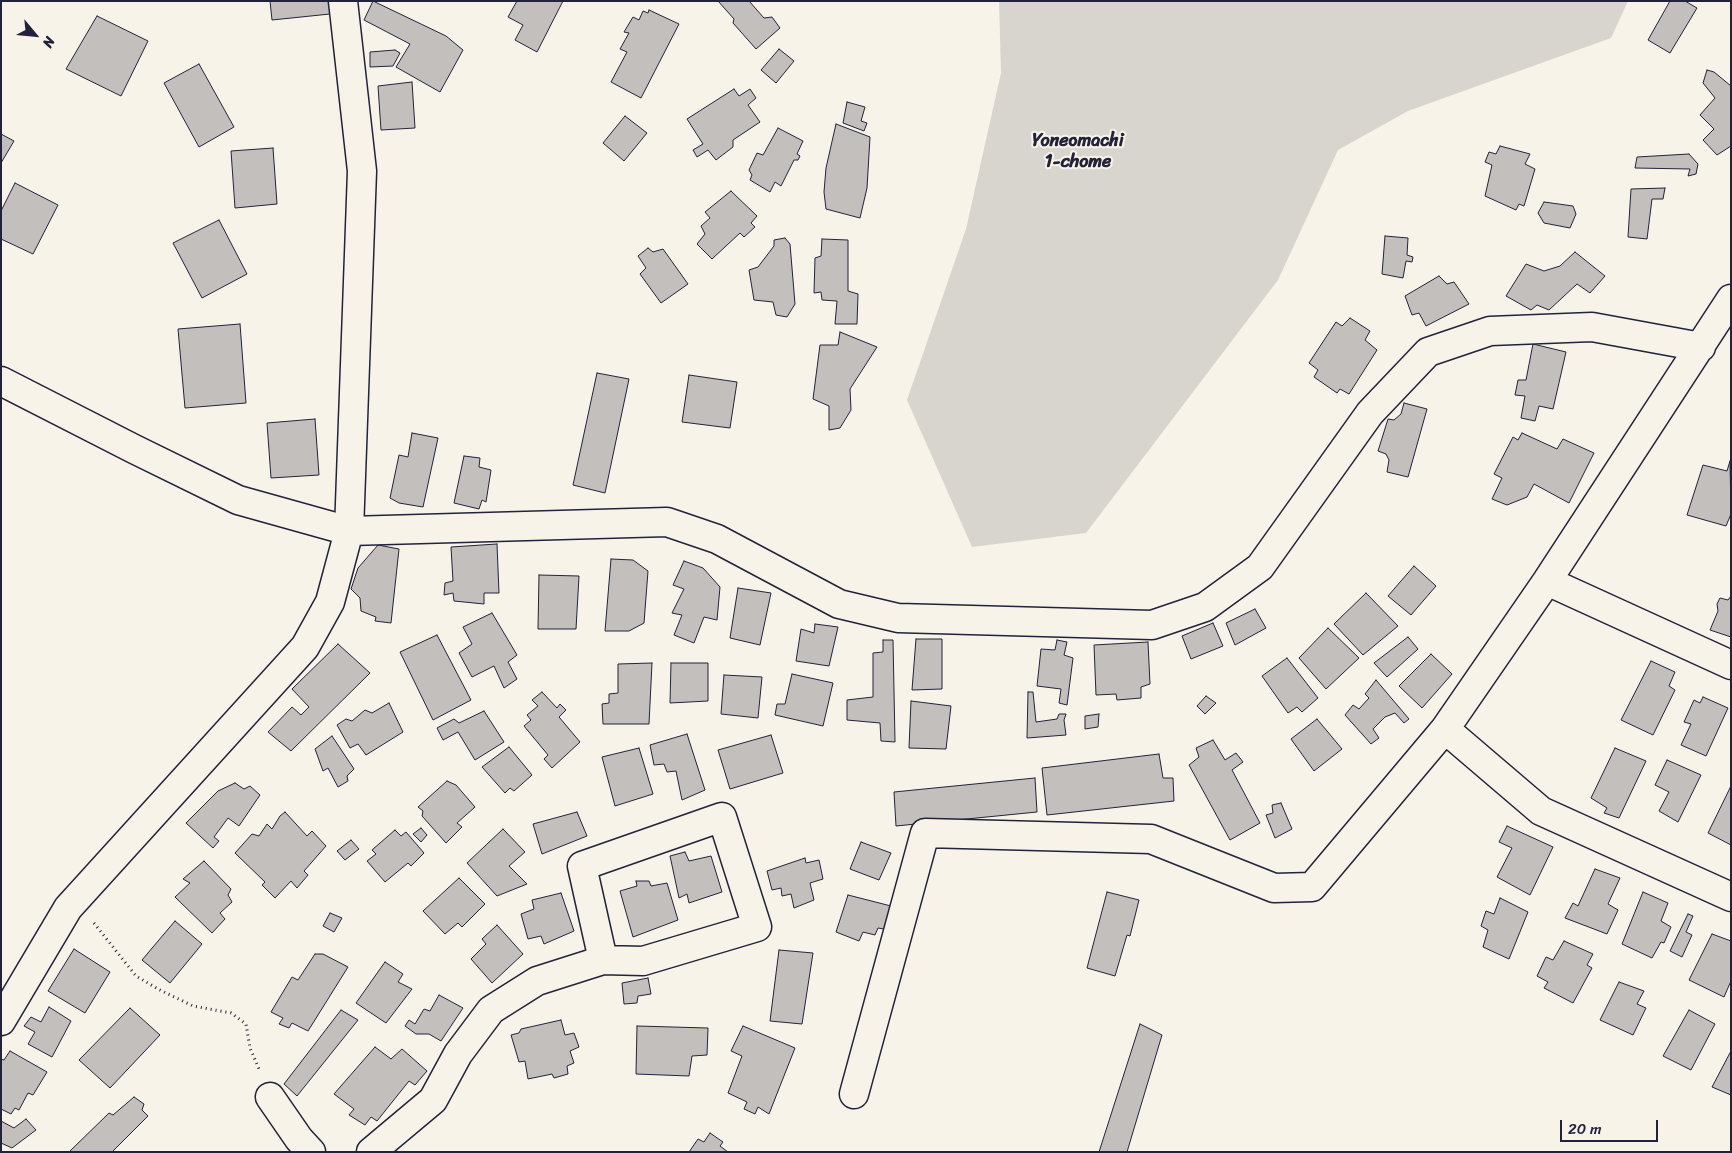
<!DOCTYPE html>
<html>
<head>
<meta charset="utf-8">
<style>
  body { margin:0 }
  #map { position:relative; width:1732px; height:1153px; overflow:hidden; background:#f7f3e8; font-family:Sriracha,sans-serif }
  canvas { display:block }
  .frame { position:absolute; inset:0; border:2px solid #22223b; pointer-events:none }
  .north { position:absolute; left:10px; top:10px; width:50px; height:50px; -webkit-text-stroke:4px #f7f3e8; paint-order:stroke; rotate:118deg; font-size:14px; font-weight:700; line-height:20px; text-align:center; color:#22223b }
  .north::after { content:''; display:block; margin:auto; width:18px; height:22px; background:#22223b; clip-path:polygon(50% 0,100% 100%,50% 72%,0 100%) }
  .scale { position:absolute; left:1560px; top:1120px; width:98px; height:22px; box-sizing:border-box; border:2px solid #22223b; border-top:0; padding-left:6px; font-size:15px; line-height:18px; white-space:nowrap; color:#22223b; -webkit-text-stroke:4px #f7f3e8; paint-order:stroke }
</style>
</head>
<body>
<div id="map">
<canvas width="1732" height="1153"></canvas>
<div class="frame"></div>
<div class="north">N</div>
<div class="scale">20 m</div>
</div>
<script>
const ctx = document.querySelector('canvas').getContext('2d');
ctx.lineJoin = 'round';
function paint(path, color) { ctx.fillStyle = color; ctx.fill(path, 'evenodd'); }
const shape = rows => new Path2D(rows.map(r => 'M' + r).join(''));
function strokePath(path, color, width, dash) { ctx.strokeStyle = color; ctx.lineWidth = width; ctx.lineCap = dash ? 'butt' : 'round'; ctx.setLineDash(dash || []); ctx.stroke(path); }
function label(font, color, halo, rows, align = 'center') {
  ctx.font = font + ' Sriracha,sans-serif'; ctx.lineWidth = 4; ctx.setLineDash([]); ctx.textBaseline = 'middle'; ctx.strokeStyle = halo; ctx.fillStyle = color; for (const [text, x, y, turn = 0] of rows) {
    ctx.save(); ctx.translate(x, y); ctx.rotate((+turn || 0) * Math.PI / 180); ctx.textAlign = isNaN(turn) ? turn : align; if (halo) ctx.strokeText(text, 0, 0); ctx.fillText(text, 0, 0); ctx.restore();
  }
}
paint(shape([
  [999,1,1628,1,1611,38,1408,111,1338,150,1278,280,1086,533,972,547,907,400,966,229,1001,73]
]), '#d8d5cf');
const building = shape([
  [270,1,329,1,330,14,272,20,270,1],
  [373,1,446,36,463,50,440,92,396,67,410,44,364,20,373,1],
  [517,1,563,1,537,52,515,40,523,25,508,17,517,1],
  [718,1,749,1,764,18,772,17,780,28,756,49,733,23,734,19,718,1],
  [1670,1,1685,1,1697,8,1670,53,1648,40,1670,1],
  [649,10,679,24,641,98,611,82,627,52,620,49,629,33,624,32,633,17,639,20,643,11,648,13,649,10],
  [97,16,148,41,121,96,66,69,97,16],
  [779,49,794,61,776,83,761,70,779,49],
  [395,50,400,53,393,66,370,67,370,52,395,50],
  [199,64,234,127,199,147,164,83,199,64],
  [1707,70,1714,72,1731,86,1731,146,1717,155,1703,140,1714,129,1700,115,1715,98,1703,83,1707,70],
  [412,82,415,128,381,130,378,86,412,82],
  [734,89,739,96,750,89,756,98,748,105,760,122,733,140,733,147,716,160,708,150,697,157,693,150,703,144,687,119,734,89],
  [847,102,865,107,861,121,867,123,864,131,843,123,847,102],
  [625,116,647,133,624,161,603,143,625,116],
  [836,124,870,137,867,188,860,218,826,209,824,192,826,168,836,124],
  [778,128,803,141,797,154,800,156,798,160,794,160,781,186,775,182,770,192,750,180,752,175,749,170,757,153,763,155,778,128],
  [1,134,14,141,1,163,1,134],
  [1500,146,1530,154,1525,164,1535,169,1524,206,1519,204,1516,210,1485,196,1492,165,1485,162,1489,152,1496,154,1500,146],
  [273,148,277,204,235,208,231,151,273,148],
  [1689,154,1698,164,1696,174,1688,176,1690,169,1635,168,1637,157,1689,154],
  [15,183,58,205,33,254,1,239,1,211,15,183],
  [1665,188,1663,199,1652,199,1647,239,1628,237,1631,189,1665,188],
  [731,191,757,216,751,223,755,227,744,237,740,233,712,259,697,244,705,234,701,226,710,218,705,212,731,191],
  [1544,202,1573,206,1576,214,1570,228,1544,223,1538,213,1544,202],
  [219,220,247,274,202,298,173,243,219,220],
  [1385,236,1408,238,1407,255,1413,257,1412,262,1406,261,1403,278,1382,274,1385,236],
  [785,238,790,244,795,304,787,317,776,315,773,302,754,300,749,270,758,267,774,246,774,240,785,238],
  [822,239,848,240,848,291,858,294,857,324,835,324,837,301,822,300,821,292,814,293,815,258,821,256,822,239],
  [648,248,653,252,663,249,688,284,661,303,640,274,646,268,638,256,648,248],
  [1575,252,1605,276,1590,293,1577,284,1549,310,1537,305,1531,310,1506,296,1526,264,1544,271,1560,266,1575,252],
  [1439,276,1447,284,1454,282,1469,304,1426,326,1419,313,1412,315,1405,296,1439,276],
  [1350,318,1370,331,1365,340,1377,350,1349,394,1340,389,1337,393,1314,377,1318,370,1309,363,1336,322,1342,326,1350,318],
  [240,324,246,403,185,408,178,329,240,324],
  [840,332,877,347,850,389,851,410,840,428,829,430,829,406,813,399,820,345,838,345,840,332],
  [1533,344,1566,352,1553,409,1539,406,1535,421,1521,418,1525,396,1515,395,1518,380,1526,380,1533,344],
  [597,373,629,379,605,493,573,485,597,373],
  [689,375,737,382,730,428,682,422,689,375],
  [1404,403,1427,409,1408,477,1387,472,1389,460,1386,454,1378,451,1388,419,1394,420,1401,414,1404,403],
  [315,419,319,475,271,478,267,423,315,419],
  [412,433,438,438,423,507,399,503,390,498,399,455,408,457,412,433],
  [1522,433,1557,449,1563,439,1594,453,1569,503,1534,484,1527,497,1507,505,1492,499,1502,478,1494,474,1513,437,1518,440,1522,433],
  [464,456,480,458,479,467,491,470,486,502,482,500,479,509,454,503,464,456],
  [1730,461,1731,514,1726,526,1687,515,1703,465,1727,471,1730,461],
  [497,544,499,593,484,593,484,604,454,601,453,593,444,595,445,583,453,581,451,547,497,544],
  [378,545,399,549,391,623,375,621,376,617,361,611,360,598,351,589,358,568,378,545],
  [611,559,633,560,648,571,644,623,629,631,605,631,611,559],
  [684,561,703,568,720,587,717,620,704,617,694,643,674,635,682,615,672,613,684,589,673,585,684,561],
  [1414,566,1436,586,1411,615,1388,596,1414,566],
  [539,575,579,576,576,629,538,629,539,575],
  [738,588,771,593,760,645,730,638,738,588],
  [1366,593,1398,626,1363,655,1334,624,1366,593],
  [1731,596,1731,637,1710,630,1718,611,1717,604,1720,598,1728,600,1731,596],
  [1255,609,1266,628,1235,645,1226,623,1255,609],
  [492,613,517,655,508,662,517,679,504,688,494,666,472,677,459,653,472,644,463,627,492,613],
  [1213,623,1223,646,1191,659,1182,636,1213,623],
  [815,624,838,627,829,666,796,661,801,629,814,633,815,624],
  [1328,628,1359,658,1326,689,1299,658,1328,628],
  [437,635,471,700,433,720,400,652,437,635],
  [1408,637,1418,649,1387,677,1374,663,1408,637],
  [916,639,942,639,942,689,912,690,916,639],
  [883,640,893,640,895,742,881,741,880,723,847,720,847,700,873,697,873,653,883,652,883,640],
  [1057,640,1067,642,1064,655,1073,658,1067,705,1059,703,1061,689,1037,686,1041,649,1055,650,1057,640],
  [1148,642,1150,684,1141,687,1141,698,1117,700,1116,694,1096,695,1094,645,1148,642],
  [338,644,370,673,291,751,268,732,292,707,301,715,309,707,292,689,338,644],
  [1431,654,1452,674,1422,708,1399,686,1431,654],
  [1287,658,1318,698,1302,712,1297,707,1288,713,1262,676,1287,658],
  [1651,661,1675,672,1669,686,1675,690,1653,735,1621,720,1651,661],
  [652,663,649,724,603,724,602,704,609,703,609,694,618,693,618,664,652,663],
  [671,663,708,663,708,701,670,703,671,663],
  [792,674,833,683,823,726,775,715,777,704,785,704,792,674],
  [724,675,762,677,758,718,721,714,724,675],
  [1376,680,1409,719,1404,723,1395,713,1385,717,1373,729,1379,738,1371,744,1345,715,1353,705,1359,709,1369,698,1365,694,1376,680],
  [542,692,557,708,560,704,566,710,559,717,580,742,552,768,544,759,548,755,524,726,531,720,527,715,538,706,532,700,542,692],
  [1028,692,1033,692,1036,722,1057,719,1059,714,1066,714,1064,720,1066,735,1027,738,1028,692],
  [1206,696,1216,703,1205,714,1197,706,1206,696],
  [1703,697,1728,708,1706,756,1681,745,1691,724,1684,722,1694,700,1700,703,1703,697],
  [911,701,951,706,946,749,909,748,911,701],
  [389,703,403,732,366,755,358,744,350,748,337,725,346,719,352,721,365,710,372,713,389,703],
  [484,711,504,742,475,760,458,732,443,740,437,728,454,719,459,723,484,711],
  [1099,714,1098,727,1085,729,1085,716,1099,714],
  [1317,719,1342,749,1314,771,1291,739,1317,719],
  [687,734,705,790,682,800,676,771,667,772,664,764,654,765,650,745,687,734],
  [771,735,783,773,730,789,718,750,771,735],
  [332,736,354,769,347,776,348,781,338,787,328,768,323,771,315,749,332,736],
  [1213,740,1225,760,1236,753,1243,762,1232,770,1260,823,1230,840,1189,765,1199,757,1196,748,1213,740],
  [509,747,532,775,514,791,510,788,505,793,482,767,509,747],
  [639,748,653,794,615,806,602,757,639,748],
  [1615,748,1646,761,1619,818,1604,813,1607,808,1591,798,1615,748],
  [1159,754,1163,778,1173,778,1174,801,1047,815,1042,768,1159,754],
  [1667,760,1701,775,1678,822,1659,811,1669,792,1655,785,1667,760],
  [1035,778,1037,812,896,826,894,792,1035,778],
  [447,781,456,785,475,807,457,823,462,827,446,843,422,816,423,811,418,807,447,781],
  [235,783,244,789,250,786,260,795,239,826,228,818,214,837,219,841,213,848,186,823,218,791,235,783],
  [1730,788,1731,789,1731,845,1708,833,1730,788],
  [1281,803,1292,829,1275,838,1266,815,1273,813,1272,805,1281,803],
  [285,812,307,836,312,831,326,846,304,871,308,875,297,888,291,881,275,898,262,885,265,882,235,853,252,834,259,836,267,824,272,829,280,816,285,812],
  [577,812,587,836,542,854,533,824,577,812],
  [1507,826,1553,847,1530,895,1497,877,1512,848,1499,842,1507,826],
  [421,828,427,835,421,842,413,834,421,828],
  [503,829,525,852,509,866,527,884,497,896,467,863,503,829],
  [395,830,401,836,406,832,424,853,411,866,408,863,385,882,367,861,376,854,372,850,395,830],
  [351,840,359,849,345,860,337,851,351,840],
  [861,842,891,853,879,880,850,869,861,842],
  [685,852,689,861,711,856,722,892,689,903,687,894,679,898,670,856,685,852],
  [805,858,806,863,819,860,823,879,810,883,814,900,794,908,791,894,782,896,781,888,772,890,767,871,805,858],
  [204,861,231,889,228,895,232,902,220,913,225,919,212,933,175,897,190,883,183,879,204,861],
  [1595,869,1620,878,1608,904,1618,910,1607,934,1565,918,1573,903,1578,906,1595,869],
  [459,878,485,904,462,927,458,923,445,934,423,911,459,878],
  [636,881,649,881,651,886,667,883,678,920,633,937,620,891,637,886,636,881],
  [1107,892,1139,900,1130,936,1127,935,1115,976,1087,968,1107,892],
  [1643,892,1668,903,1661,921,1671,927,1664,943,1661,942,1652,958,1622,944,1643,892],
  [561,893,574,931,544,944,541,936,528,939,521,914,534,909,532,900,561,893],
  [848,895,891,906,884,929,878,928,875,935,863,932,859,941,836,932,848,895],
  [1500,898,1528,912,1509,959,1483,947,1488,930,1481,926,1486,911,1494,914,1500,898],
  [330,913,342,918,334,932,323,926,330,913],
  [1688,914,1693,916,1686,932,1692,935,1682,957,1670,951,1688,914],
  [175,921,202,944,170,983,142,960,175,921],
  [497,925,523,954,492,983,471,959,486,944,482,939,497,925],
  [1712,934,1731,941,1731,981,1724,997,1689,980,1712,934],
  [1564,941,1593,954,1587,965,1592,968,1573,1003,1544,988,1548,982,1537,976,1546,957,1553,960,1564,941],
  [74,949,110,972,85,1013,48,991,74,949],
  [779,950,813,953,802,1024,770,1021,779,950],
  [315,954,323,954,348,967,308,1031,292,1023,289,1028,279,1024,283,1018,271,1012,292,977,298,980,315,954],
  [385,962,403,974,398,982,412,989,386,1023,356,1003,385,962],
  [648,978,651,994,638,996,637,1003,624,1004,622,983,648,978],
  [1619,982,1644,991,1637,1004,1646,1008,1633,1035,1600,1020,1619,982],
  [439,995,463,1008,441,1041,429,1034,416,1034,405,1026,409,1020,415,1024,424,1009,430,1011,439,995],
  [49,1007,71,1021,52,1057,28,1044,35,1032,24,1026,31,1017,41,1022,49,1007],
  [130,1008,160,1035,110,1088,79,1060,130,1008],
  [341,1010,358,1020,297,1096,284,1084,341,1010],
  [1689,1010,1715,1024,1691,1070,1663,1056,1689,1010],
  [561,1020,565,1035,574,1033,579,1047,570,1051,574,1063,567,1066,568,1074,554,1078,552,1074,528,1079,525,1061,519,1062,511,1035,519,1033,521,1029,561,1020],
  [1140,1024,1162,1035,1127,1152,1099,1152,1140,1024],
  [637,1026,708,1028,707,1055,692,1056,689,1076,636,1074,637,1026],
  [743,1026,795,1048,769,1114,758,1107,755,1114,744,1109,747,1102,728,1093,742,1056,731,1051,743,1026],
  [375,1047,391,1059,402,1049,427,1071,415,1085,409,1081,377,1121,371,1117,365,1125,349,1115,354,1109,334,1094,375,1047],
  [10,1051,47,1072,33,1095,28,1093,19,1110,15,1108,11,1114,1,1109,1,1059,4,1060,10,1051],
  [1731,1051,1731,1095,1712,1087,1731,1051],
  [134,1097,144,1104,142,1110,148,1116,112,1152,69,1152,109,1113,113,1115,134,1097],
  [26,1119,36,1130,12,1148,1,1143,1,1121,14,1128,26,1119],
  [710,1133,723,1142,720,1146,728,1152,689,1152,698,1139,704,1142,710,1133]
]);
paint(building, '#c2bfbd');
strokePath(building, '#22223b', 1);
const minor = shape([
  [1,381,134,449,238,500,349,531,667,522,717,539,839,604,898,618,1152,625,1205,607,1260,567,1370,413,1428,352,1490,331,1592,327,1701,347],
  [1547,581,1731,665],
  [1445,729,1541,811,1731,897],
  [1,1021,68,908,305,647,330,602,349,531,362,171,343,1],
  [854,1094,925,833,1151,839,1274,888,1312,887,1445,729,1547,581,1731,299],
  [270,1097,299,1139,311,1152],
  [371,1152,433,1100,458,1054,491,1010,537,981,603,960,643,961,757,927,722,817,582,866,603,960]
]);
strokePath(minor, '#22223b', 31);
strokePath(shape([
  [94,923,136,976,158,989,193,1006,231,1013,246,1024,250,1048,259,1069]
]), '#22223b', 3, [1, 4]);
strokePath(minor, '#f7f3e8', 28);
label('bold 18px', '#22223b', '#f7f3e8', [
  ["Yoneomachi",1078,141],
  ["1-chome",1078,162]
]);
</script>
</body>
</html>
